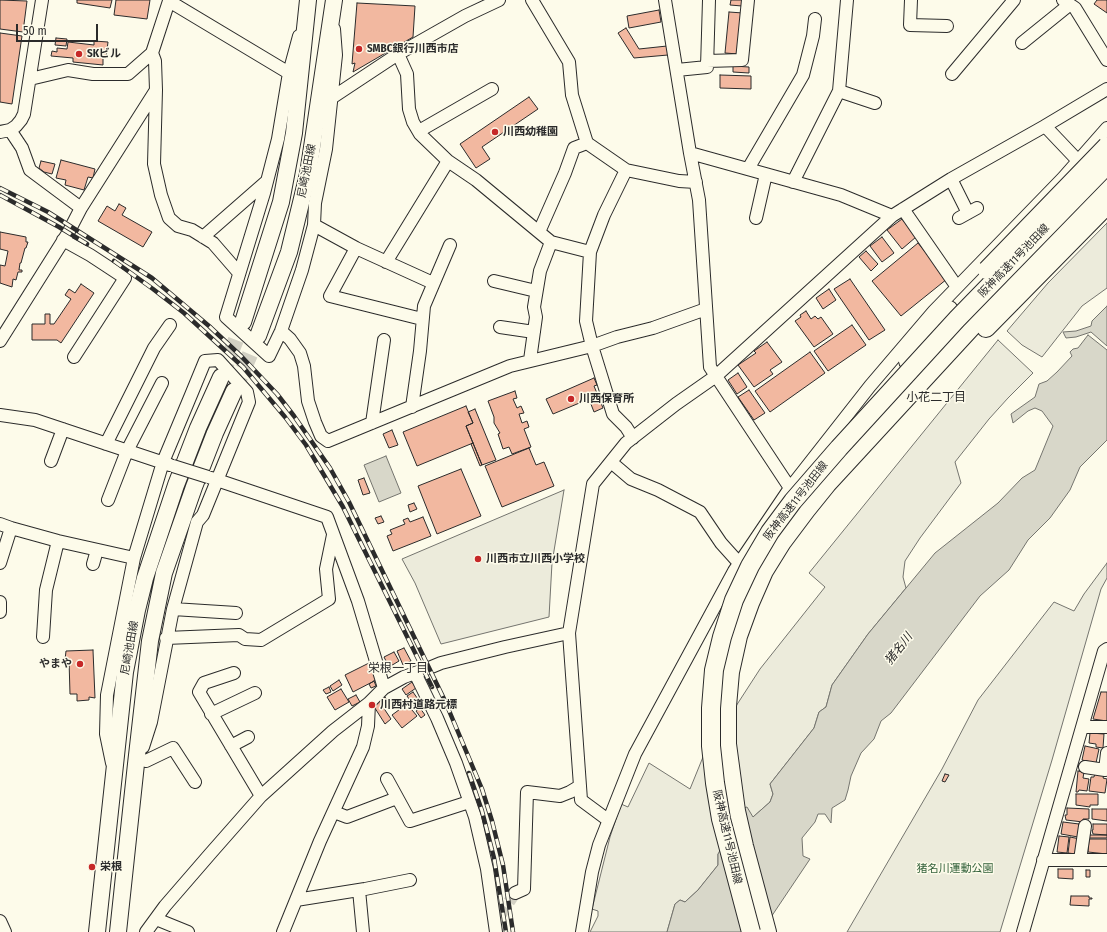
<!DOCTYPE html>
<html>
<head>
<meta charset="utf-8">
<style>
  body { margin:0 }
  #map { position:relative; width:1107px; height:932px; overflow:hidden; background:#fdfbea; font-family:"Fira Sans Condensed",sans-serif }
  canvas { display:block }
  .scale { position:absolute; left:16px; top:24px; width:82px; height:18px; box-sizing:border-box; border:2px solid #2b2b2b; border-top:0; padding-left:5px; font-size:12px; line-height:14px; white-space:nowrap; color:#2b2b2b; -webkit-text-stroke:3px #fdfbea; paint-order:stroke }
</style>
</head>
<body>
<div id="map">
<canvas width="1107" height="932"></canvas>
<div class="scale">50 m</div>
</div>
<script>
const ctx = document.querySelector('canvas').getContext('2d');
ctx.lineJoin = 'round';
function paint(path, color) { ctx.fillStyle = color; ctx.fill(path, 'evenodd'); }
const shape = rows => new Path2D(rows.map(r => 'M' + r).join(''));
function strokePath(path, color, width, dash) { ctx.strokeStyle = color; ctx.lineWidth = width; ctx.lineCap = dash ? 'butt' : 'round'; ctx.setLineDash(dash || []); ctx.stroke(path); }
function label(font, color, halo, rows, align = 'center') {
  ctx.font = font + ' "Fira Sans Condensed","Noto Sans JP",sans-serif'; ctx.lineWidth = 3; ctx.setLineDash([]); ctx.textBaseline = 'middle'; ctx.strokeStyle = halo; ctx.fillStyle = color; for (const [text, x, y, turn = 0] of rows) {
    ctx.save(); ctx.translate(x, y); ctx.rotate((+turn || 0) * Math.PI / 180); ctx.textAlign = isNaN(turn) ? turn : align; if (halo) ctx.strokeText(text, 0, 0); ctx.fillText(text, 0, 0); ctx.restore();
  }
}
const green = shape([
  [1107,223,1107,288,1082,306,1042,357,1022,345,1007,331,1048,283,1107,223],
  [998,340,1033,373,1008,398,989,419,955,462,961,483,920,538,905,561,903,577,906,588,868,634,832,685,826,707,819,712,814,728,770,784,773,794,770,802,753,817,718,854,718,865,698,890,685,902,680,900,675,904,667,932,590,932,598,916,598,911,592,909,610,837,621,804,628,807,649,763,690,789,703,757,760,669,825,587,809,573,998,340],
  [564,490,552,563,549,617,441,644,415,583,402,559,564,490],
  [1107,563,1107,578,1101,589,1052,760,1000,932,847,932,942,769,978,700,1054,602,1074,611,1084,594,1107,563]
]);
paint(green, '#ecebdb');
strokePath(green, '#74746e', 1);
const water = shape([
  [1107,306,1107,346,1091,332,1076,337,1066,338,1063,332,1076,331,1091,326,1092,321,1107,306],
  [1088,335,1107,350,1107,440,1080,467,1070,490,1050,518,1028,540,1009,570,980,596,891,713,881,721,874,739,861,753,851,776,848,790,845,800,832,808,831,823,825,814,818,814,815,822,802,838,803,856,810,859,761,932,667,932,675,904,680,900,685,902,698,890,718,865,718,854,743,808,747,807,753,817,770,802,773,794,770,784,814,728,819,712,826,707,832,685,868,634,935,553,998,503,1022,478,1035,470,1053,426,1042,411,1035,408,1028,411,1013,423,1011,414,1035,397,1039,384,1047,381,1057,372,1072,356,1070,352,1073,349,1078,348,1088,335],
  [386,456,401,493,379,502,364,465,386,456]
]);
paint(water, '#d8d7c9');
strokePath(water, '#74746e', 1);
const building = shape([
  [0,0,27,1,23,32,0,29,0,0],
  [77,0,112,0,110,8,77,3,77,0],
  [116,0,150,0,147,19,114,15,116,0],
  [731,0,743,0,742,6,730,5,731,0],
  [1097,0,1107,0,1107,13,1094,4,1097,0],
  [357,3,415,6,413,37,353,72,355,63,352,64,357,3],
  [659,10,661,22,629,28,627,16,659,10],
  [729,12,743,13,738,54,725,53,729,12],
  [626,28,639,49,667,46,668,55,634,58,618,33,626,28],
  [0,33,22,36,12,104,0,102,0,33],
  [56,38,67,39,66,46,55,45,56,38],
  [94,41,108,42,106,58,103,58,103,65,73,62,73,58,51,56,52,51,57,52,57,48,67,49,68,42,94,45,94,41],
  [733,66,749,67,749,73,733,72,733,66],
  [720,75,751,76,751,89,720,88,720,75],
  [529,97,538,109,482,147,490,159,476,168,460,144,529,97],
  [61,160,95,169,93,178,88,177,84,190,65,185,66,180,56,178,61,160],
  [41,161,55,164,52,174,44,172,39,168,41,161],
  [119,204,126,208,122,215,152,232,143,247,98,221,107,206,115,211,119,204],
  [902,219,916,237,902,249,887,230,902,219],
  [0,232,26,237,26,242,28,242,26,248,25,248,21,263,20,263,19,270,22,270,22,272,18,272,16,280,13,279,12,287,0,283,0,265,5,266,8,251,0,249,0,232],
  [882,237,894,253,882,262,870,246,882,237],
  [918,243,947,279,901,316,872,281,918,243],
  [866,251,878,264,871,271,859,257,866,251],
  [850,279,885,330,869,340,834,289,850,279],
  [81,284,94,293,61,343,57,340,32,340,32,324,45,324,45,314,50,314,50,324,54,324,71,299,65,295,69,289,75,293,81,284],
  [829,289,836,300,823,309,816,298,829,289],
  [806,311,811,319,815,316,818,319,821,317,833,334,814,347,795,321,801,317,800,315,806,311],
  [852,325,866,345,828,371,814,351,852,325],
  [767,342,782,362,770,370,773,374,754,387,738,365,756,353,754,351,767,342],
  [810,352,825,373,770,412,755,391,810,352],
  [738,373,747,387,737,394,728,380,738,373],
  [594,378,597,385,594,386,603,408,594,412,589,399,553,414,546,399,594,378],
  [749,390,765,413,754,420,738,397,749,390],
  [515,391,517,398,513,399,517,408,521,406,524,413,519,414,522,423,527,421,529,427,524,429,531,447,512,454,509,447,503,449,498,434,500,433,494,423,494,417,488,401,515,391],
  [466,406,473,423,466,426,473,443,417,466,403,432,466,406],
  [475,409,496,460,482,465,466,426,473,423,468,412,475,409],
  [392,430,398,445,389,448,383,434,392,430],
  [473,443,482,465,480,466,471,444,473,443],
  [529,448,536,465,544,462,554,486,502,507,485,466,529,448],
  [461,469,481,516,437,534,418,486,461,469],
  [364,478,370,493,363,495,358,480,364,478],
  [414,503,417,509,410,512,408,505,414,503],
  [381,516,384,522,378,524,375,518,381,516],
  [423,517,431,536,393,551,387,536,392,534,390,530,405,524,403,520,408,518,410,522,423,517],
  [404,648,411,661,403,665,397,651,404,648],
  [93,650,95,698,89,697,89,700,77,701,77,694,70,694,69,660,65,660,66,651,93,650],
  [394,652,399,661,389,667,384,657,394,652],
  [369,663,378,679,353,692,345,675,369,663],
  [339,680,342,685,333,691,330,686,339,680],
  [374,681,376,686,371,688,369,684,374,681],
  [412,682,416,688,406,695,402,689,412,682],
  [329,687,331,692,326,694,323,690,329,687],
  [341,689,349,702,335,710,327,697,341,689],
  [413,692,422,705,416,709,407,696,413,692],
  [1101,692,1107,692,1107,721,1093,719,1101,692],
  [356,695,360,702,352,706,348,699,356,695],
  [385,697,387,700,381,704,391,719,385,724,373,705,385,697],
  [407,704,417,716,402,728,392,715,407,704],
  [420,708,425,715,421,718,416,711,420,708],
  [1090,733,1104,734,1103,748,1096,747,1096,744,1089,743,1090,733],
  [1085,746,1099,749,1096,763,1082,760,1085,746],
  [1078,771,1084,772,1083,778,1089,779,1087,791,1079,790,1078,792,1076,792,1078,771],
  [1095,773,1104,775,1103,778,1107,779,1105,793,1089,791,1091,777,1094,777,1095,773],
  [945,774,949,775,945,782,942,781,945,774],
  [1076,794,1098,794,1098,805,1090,805,1090,807,1076,805,1076,794],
  [1067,808,1089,809,1089,819,1083,819,1083,822,1066,820,1065,815,1067,815,1067,808],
  [1092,809,1107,809,1107,821,1092,819,1092,809],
  [1063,822,1079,824,1078,837,1061,834,1063,822],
  [1093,824,1107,824,1107,835,1093,834,1092,830,1093,830,1093,824],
  [1089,835,1107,835,1107,838,1089,838,1089,835],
  [1059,836,1069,837,1067,853,1057,852,1059,836],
  [1070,837,1080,839,1076,854,1068,853,1070,837],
  [1089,839,1107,839,1107,854,1088,852,1089,839],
  [1058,869,1073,869,1073,879,1058,878,1058,869],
  [1086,870,1090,870,1090,877,1086,877,1086,870],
  [1071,896,1089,896,1089,898,1092,898,1092,899,1089,899,1089,906,1070,905,1071,896]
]);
paint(building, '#f2b8a0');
strokePath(building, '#2b2b2b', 1);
strokePath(shape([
  [499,917,515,893]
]), '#d3d1c4', 12, [12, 6]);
strokePath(shape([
  [221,377,243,322],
  [234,391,258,336]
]), '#d3d1c4', 16, [16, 8]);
const minor = shape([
  [169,0,169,1,289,73],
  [532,0,569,62,572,95,587,143,626,170,679,181,696,182],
  [665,0,690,153,699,200,710,367,790,488],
  [911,0,910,25,947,26],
  [1063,0,1075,8,1107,60],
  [299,36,289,73,278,139,264,193,226,317,269,356,281,331,302,270,314,225,315,203,326,149,336,55,334,29],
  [1022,43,1069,5],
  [398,54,407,74,409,109,413,122,420,134,448,161,476,180,551,242,590,252],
  [707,61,742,60,748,0],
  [677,70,707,67,709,0],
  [952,74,1014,0],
  [30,79,68,70,93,74,128,74,152,53,169,1],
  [156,90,154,164,161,195,169,218,178,226,192,230,213,243,239,273],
  [839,91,875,103],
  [330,99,398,54,465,16,499,0],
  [1045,126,1083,166],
  [10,130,22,148,30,170,81,208,156,90,155,61,152,53],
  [419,131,492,89],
  [0,132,10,130,16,126,21,120,24,114,42,0],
  [690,153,841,195,892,216],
  [748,169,803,75,813,36,815,19],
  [626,170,604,215,590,252,586,321,592,346,613,414,626,427,633,438],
  [951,179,968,213],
  [793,182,839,91,847,0],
  [903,209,957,287],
  [756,218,766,174],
  [959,218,977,208],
  [314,225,356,248,433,283],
  [539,232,565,173,574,148,587,143],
  [203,237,267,181],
  [63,240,90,255,125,278,74,357],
  [356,248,330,296,422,319],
  [386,262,448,161],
  [494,281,536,291],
  [500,327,534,332],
  [281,331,290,339,300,353,304,366,308,401,315,422,321,436,328,441,510,366,592,346,617,337,653,328,706,309],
  [0,341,68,233,81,208],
  [530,360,536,317,534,307,540,271,551,242],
  [412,407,420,351,424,306,450,245],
  [0,415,35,420,170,465],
  [372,423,384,340],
  [106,444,154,348,170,325],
  [51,461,63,429],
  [611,462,631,479,658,490,700,512,721,543,739,563],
  [211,478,327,517,358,601,384,688],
  [108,500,127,451,162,383],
  [0,524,11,528,58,541,134,558],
  [0,563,11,528],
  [93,564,97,550],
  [0,602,0,612],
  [173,609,236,613],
  [43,637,46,590,58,541],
  [166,638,239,635,245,639,261,640,329,599,326,569,333,535],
  [234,673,204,683,199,692,261,796],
  [415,673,437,718,456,763,475,817,487,869,496,932],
  [211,714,255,693],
  [1083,727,1107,727],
  [231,746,248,737],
  [139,759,146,761,173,748,195,782],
  [112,763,106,734,107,695,134,558,163,462,191,395,205,361,218,360,247,392,249,402,203,515,197,522,173,609,151,722,143,747],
  [1085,767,1105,770,1107,753],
  [387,779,410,821,469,802],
  [334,812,347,817,397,798],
  [608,820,581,800,569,633,593,484,626,443,676,404,716,376,892,216,951,179,1045,126,1107,89],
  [1043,860,1107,860],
  [1080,860,1085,826],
  [359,890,363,932],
  [515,893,524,889,527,792,560,796,570,792,580,786],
  [296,900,365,889,410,880],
  [156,919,188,932],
  [0,921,5,932],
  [146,932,165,906,210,854,261,796,333,731,369,703,384,688,404,677,429,668,441,663,505,647,569,633],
  [283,932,320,841,363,747,368,726,369,703],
  [582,932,592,872,599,845,635,754,734,571,790,488,870,386,934,311,1063,178,1107,128],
  [1023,932,1104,651,1107,649]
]);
const major = shape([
  [243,322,281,202,294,133,308,0],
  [258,336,289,252,308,174,334,0],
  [97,932,125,672,137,610,145,578,176,485,198,428,221,377],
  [118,932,136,764,150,641,164,573,194,487,215,433,234,391]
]);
const highway = shape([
  [986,328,1107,205],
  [908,361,949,310],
  [767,932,744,846,736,811,727,744,727,706,730,672,738,636,750,603,764,571,782,542,806,510,827,484,1050,242,1107,185]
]);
strokePath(minor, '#2b2b2b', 14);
strokePath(major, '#2b2b2b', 18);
strokePath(highway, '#2b2b2b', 20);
strokePath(minor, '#fdfbea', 12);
strokePath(major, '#fdfbea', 16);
strokePath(highway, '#fdfbea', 18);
const rail = shape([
  [0,188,48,212,152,278,209,326,241,356,277,394,294,416,330,468,349,502,445,701,482,789,492,821,503,865,513,932],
  [0,195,59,227,87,244],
  [114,261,153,289,184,313,243,367,285,417,306,445,343,507,432,687],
  [469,773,482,811,494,858,506,932]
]);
strokePath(rail, '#2b2b2b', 4.5);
strokePath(rail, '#fdfbea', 3, [9]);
const minorBridge = shape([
  [173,466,208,477]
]);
const highwayBridge = shape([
  [987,270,1107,146],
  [751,932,721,819,715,783,711,746,711,708,714,670,722,637,734,600,750,566,770,532,793,501,839,448,957,319,1107,165]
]);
strokePath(minorBridge, '#2b2b2b', 14, []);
strokePath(highwayBridge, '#2b2b2b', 20, []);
strokePath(minorBridge, '#fdfbea', 12);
strokePath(highwayBridge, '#fdfbea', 18);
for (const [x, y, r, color] of [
  [359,49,4,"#c62828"],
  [79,54,4,"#c62828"],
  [495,132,4,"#c62828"],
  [571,399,4,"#c62828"],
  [478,559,4,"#c62828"],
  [80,664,4,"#c62828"],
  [372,705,4,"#c62828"],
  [92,867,4,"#c62828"]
]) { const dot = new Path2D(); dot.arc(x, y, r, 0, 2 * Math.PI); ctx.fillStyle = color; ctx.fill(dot); strokePath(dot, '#fdfbea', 1.5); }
label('bold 11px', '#2b2b2b', '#fdfbea', [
  ["SMBC銀行川西市店",367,49],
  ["SKビル",87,54],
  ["川西幼稚園",503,132],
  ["川西保育所",579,399],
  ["川西市立川西小学校",486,559],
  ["やまや",72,664,"right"],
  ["川西村道路元標",380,705],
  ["栄根",100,867]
], 'left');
label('11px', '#2b2b2b', '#fdfbea', [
  ["尼崎池田線",307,171,-79],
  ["阪神高速11号池田線",1014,261,-46],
  ["阪神高速11号池田線",796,501,-52],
  ["尼崎池田線",130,648,-80],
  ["阪神高速11号池田線",727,837,77]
]);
label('11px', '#34623c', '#fdfbea', [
  ["猪名川運動公園",955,869]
]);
label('12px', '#2b2b2b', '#fdfbea', [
  ["小花二丁目",936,398],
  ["栄根一丁目",398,669]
]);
label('italic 12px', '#2b2b2b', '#fdfbea', [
  ["猪名川",899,649,-52]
]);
</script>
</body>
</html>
